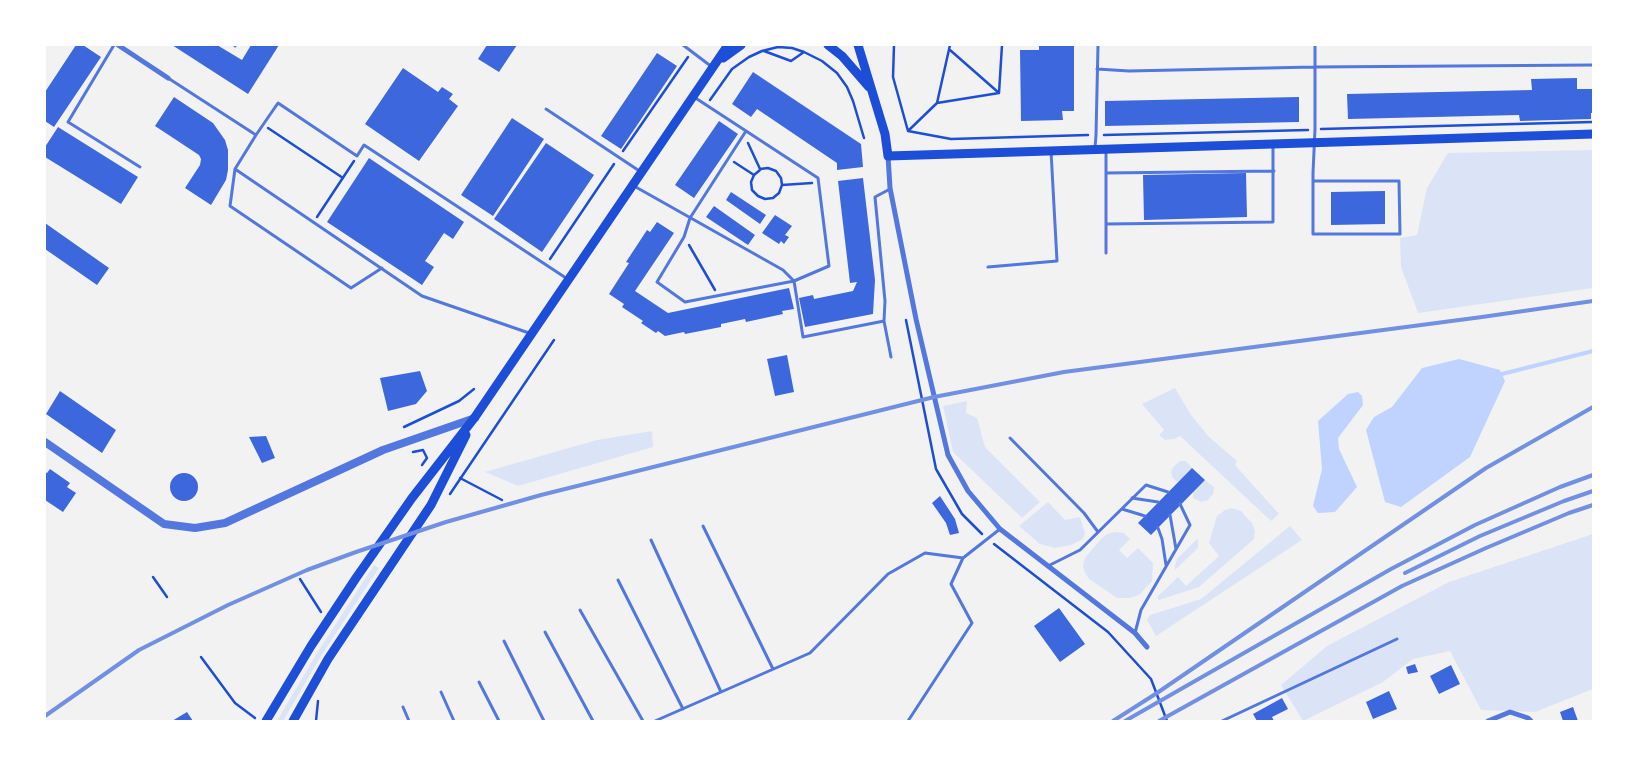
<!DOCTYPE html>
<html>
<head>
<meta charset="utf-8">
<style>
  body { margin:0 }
  #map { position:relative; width:1638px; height:766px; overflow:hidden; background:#f2f2f2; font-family:Raleway,sans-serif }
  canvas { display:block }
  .frame { position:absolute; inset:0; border:46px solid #fff; pointer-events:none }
</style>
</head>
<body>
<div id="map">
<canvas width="1638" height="766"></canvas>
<div class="frame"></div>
</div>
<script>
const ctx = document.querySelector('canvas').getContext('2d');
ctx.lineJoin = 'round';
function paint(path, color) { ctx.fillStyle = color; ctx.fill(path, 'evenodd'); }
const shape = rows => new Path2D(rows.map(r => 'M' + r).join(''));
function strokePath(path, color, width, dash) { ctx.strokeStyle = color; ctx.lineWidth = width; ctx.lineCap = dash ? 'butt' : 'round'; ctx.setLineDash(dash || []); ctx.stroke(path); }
paint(shape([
  [1593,150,1593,288,1418,313,1401,267,1400,238,1417,235,1427,188,1448,153],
  [1175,388,1191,415,1209,437,1237,461,1235,465,1279,514,1271,521,1180,436,1174,439,1165,440,1159,435,1164,430,1142,404],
  [967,401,966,413,977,418,985,447,1040,502,1022,518,953,452,943,406],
  [652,431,653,447,518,486,485,472,597,440],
  [1180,461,1186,461,1192,468,1178,483,1172,477,1171,471,1174,466],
  [1205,480,1214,487,1213,494,1208,500,1201,502,1193,498,1193,491],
  [1048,502,1065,520,1080,517,1085,533,1083,539,1071,545,1055,548,1040,544,1019,526],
  [1232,508,1241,511,1252,523,1255,531,1254,539,1199,587,1159,600,1157,597,1178,577,1186,586,1219,556,1209,543,1217,516,1225,510],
  [1290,526,1302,540,1156,636,1147,620,1150,615,1201,599],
  [1115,532,1124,533,1130,539,1119,550,1127,558,1138,548,1153,563,1152,581,1139,595,1130,598,1117,598,1089,579,1085,573,1083,566,1085,558,1101,539,1107,534],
  [1593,534,1593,689,1535,712,1481,710,1450,651,1413,659,1383,682,1303,721,1281,685,1327,646,1449,582],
  [1198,538,1198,548,1175,570,1175,566,1177,559],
  [374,565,379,568,321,656,283,721,277,721,317,653]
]), '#dbe4f7');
paint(shape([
  [1459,359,1500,370,1505,381,1470,457,1401,507,1385,502,1366,430,1374,417,1392,407,1422,368],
  [1358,392,1362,396,1363,405,1338,438,1339,449,1357,487,1335,512,1318,513,1313,506,1322,469,1318,421,1348,394]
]), '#bfd3fe');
strokePath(shape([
  [1502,374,1593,351]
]), '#bfd3fe', 4);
paint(shape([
  [76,45,83,45,101,57,54,127,45,121,45,92],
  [172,45,217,45,242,60,251,45,279,45,248,94],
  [487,45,517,45,499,72,478,59],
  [1039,45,1074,45,1074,111,1062,111,1063,120,1021,121,1020,50,1039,50],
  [657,53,677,66,621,149,601,136],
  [403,68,438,92,442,87,453,94,449,99,458,106,419,161,365,124],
  [753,72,861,144,863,167,837,170,837,163,757,109,751,117,732,104],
  [1577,78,1577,89,1593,89,1593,113,1591,113,1591,119,1520,121,1519,115,1348,119,1347,94,1532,90,1531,79],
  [174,97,213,123,225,140,228,150,228,170,226,180,211,205,185,188,200,165,201,159,199,155,155,126],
  [1299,97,1299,122,1105,126,1105,101],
  [512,118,544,139,493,216,461,195],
  [719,121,738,134,694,198,675,185],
  [58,127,138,177,121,204,45,157,45,147],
  [546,143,594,175,542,252,494,219],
  [369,158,464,222,453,239,444,233,434,248,425,261,434,267,422,285,327,222],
  [1246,173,1247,217,1144,220,1143,175],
  [863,178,875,280,873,314,805,327,799,298,813,295,814,299,853,291,857,282,850,283,838,181],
  [1385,191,1385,224,1331,225,1331,192],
  [731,192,766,215,760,224,726,200],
  [714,206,755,235,748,245,706,217],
  [775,215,792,226,785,235,789,237,784,244,781,241,779,244,762,233],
  [657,222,674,233,635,291,668,313,789,288,794,309,782,311,783,314,746,322,745,319,721,324,721,327,685,334,684,332,665,336,658,331,656,333,641,323,643,321,622,307,624,304,609,294,629,263,626,262,647,230,650,232],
  [45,223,109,268,97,285,45,249],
  [787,355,794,392,775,396,767,359],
  [420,371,427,391,416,404,388,411,380,378],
  [60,391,116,430,102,453,46,414],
  [266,436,275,458,262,463,249,437],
  [1192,468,1205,480,1151,535,1138,523],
  [50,469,70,483,67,487,76,493,63,512,45,500,45,472,47,473],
  '170 487a14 14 0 1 1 28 0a14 14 0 1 1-28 0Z',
  [940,496,955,519,959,533,950,535,946,523,932,503],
  [1059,608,1085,644,1060,662,1034,626],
  [1415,664,1418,672,1408,674,1406,667],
  [1451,665,1460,684,1439,694,1430,676],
  [1389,691,1397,709,1373,719,1366,702],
  [1282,698,1288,709,1272,717,1274,721,1257,721,1253,714],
  [1573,707,1578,721,1563,721,1560,712],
  [187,712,193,721,172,721]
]), '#3d67dc');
strokePath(shape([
  [894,45,893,77,908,131],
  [950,50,999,93],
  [764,51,791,61,804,52],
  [999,93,1002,45],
  [710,100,732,69,749,57,762,51,778,47,792,48,804,52,822,61,837,73,847,87,853,101,864,138],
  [937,103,999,93],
  [268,128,343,178],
  [1321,129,1593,122],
  [908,131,951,139,1088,135],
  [908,131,937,103,950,45],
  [1104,135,1308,130],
  [748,143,760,169,768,168,776,171,781,178,782,185,812,183],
  [623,151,688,57],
  [734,162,754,175],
  [760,170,754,175,751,182,752,190,758,196,765,199,773,198,779,193,782,185],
  [317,217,354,161],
  [689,245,715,290],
  [550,259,614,164],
  [906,320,936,469,962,514,982,534],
  [404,427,459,401,474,389],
  [413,452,423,450,427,458,422,465],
  [460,478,502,500],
  [450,494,554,340],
  [994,544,1108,632,1151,679,1167,721],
  [153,577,167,597],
  [300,579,321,612],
  [201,657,235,703,255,718],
  [316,721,318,701]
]), '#1d4ed8', 2.5);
strokePath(shape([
  [114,45,68,122,140,167],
  [683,45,712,67],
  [235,46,235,45],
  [1097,69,1129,71,1314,67,1593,65],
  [168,78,256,135,235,169,422,296,529,333],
  [694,97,818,178,829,266,794,281,685,302,657,282,684,237,690,218,746,131],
  [546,109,641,172],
  [256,135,278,103,357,156,364,145,566,278],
  [1095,148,1096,135,1098,45],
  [1106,151,1106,253],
  [235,169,230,206,351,288,382,268],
  [1106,173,1274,171],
  [1313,181,1399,181,1400,234,1313,234,1313,173,1315,129,1315,45],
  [634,186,783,270,794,281,803,337,884,321,885,301,875,197,890,189],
  [1106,224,1273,222,1273,146],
  [988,267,1057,261,1051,151],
  [884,321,891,357],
  [1010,438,1084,513,1098,532],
  [1132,498,1158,502],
  [1122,509,1145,516],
  [1170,515,1176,549],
  [703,526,773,669],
  [1158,528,1162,539,1166,565],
  [651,540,721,692],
  [1048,566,1080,550,1146,485,1168,492],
  [618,580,683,709],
  [580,610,643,721],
  [545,632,593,721],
  [1135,633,1141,610,1190,525,1180,504],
  [504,641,544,721],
  [479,682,499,721],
  [441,692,454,721],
  [403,707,409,721],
  [655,721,810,653,888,574,925,553,963,558],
  [908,721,972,623,951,584,963,558,1000,529],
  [1222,721,1397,639]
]), '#5277de', 3);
strokePath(shape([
  [118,45,168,78],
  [888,156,890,188,916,319,948,455,968,491,1000,529,1135,633,1147,647],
  [1488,721,1510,712,1528,718,1531,721]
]), '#5277de', 5);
strokePath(shape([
  [45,442,164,524,195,528,225,523,383,450,475,418]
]), '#5277de', 8);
strokePath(shape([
  [828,45,842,56,869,87],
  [858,45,885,134,888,156,1593,134],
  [723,58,741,45],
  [266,721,311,646,356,578,412,498,475,417,728,45],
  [293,721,328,659,431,505,466,435]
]), '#1d4ed8', 9);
strokePath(shape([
  [1405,573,1480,536,1564,501,1593,491],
  [45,716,139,650,228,605,307,570,356,552,446,522,541,495,934,397,1064,372,1482,317,1593,301],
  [1113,721,1157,693,1486,468,1593,407],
  [1125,721,1391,569,1475,525,1560,487,1593,475],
  [1159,721,1402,586,1486,548,1569,513,1593,505]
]), '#7290e2', 4);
</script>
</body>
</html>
